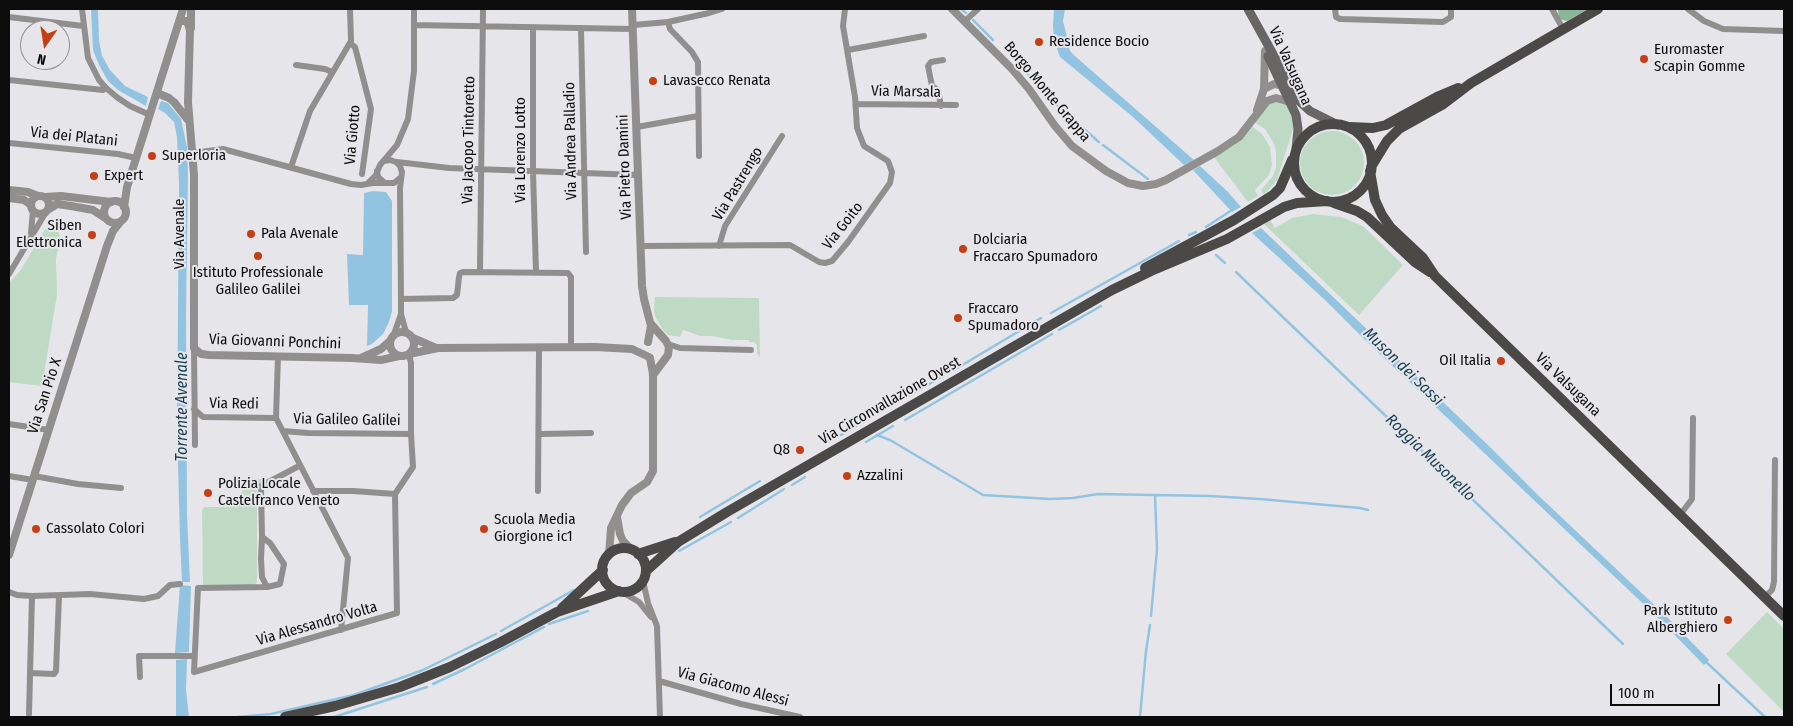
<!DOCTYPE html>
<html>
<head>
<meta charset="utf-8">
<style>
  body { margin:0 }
  #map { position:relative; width:1793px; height:726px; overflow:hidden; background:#e6e6ea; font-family:"Fira Sans Condensed",sans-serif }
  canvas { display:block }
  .frame { position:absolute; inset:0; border:10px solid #0c0c0d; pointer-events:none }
  .north { position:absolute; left:20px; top:20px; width:50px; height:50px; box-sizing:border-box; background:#e6e6ea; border:1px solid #8f8f92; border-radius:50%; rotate:193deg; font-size:14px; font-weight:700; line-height:20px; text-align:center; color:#0c0c0d }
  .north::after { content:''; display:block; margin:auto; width:18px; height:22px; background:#c63e14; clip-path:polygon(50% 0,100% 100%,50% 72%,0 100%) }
  .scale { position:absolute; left:1610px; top:684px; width:110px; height:22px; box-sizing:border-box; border:2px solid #0c0c0d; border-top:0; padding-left:6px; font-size:15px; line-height:18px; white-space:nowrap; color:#0c0c0d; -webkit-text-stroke:4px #e6e6ea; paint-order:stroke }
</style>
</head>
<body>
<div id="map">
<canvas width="1793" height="726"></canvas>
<div class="frame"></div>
<div class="north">N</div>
<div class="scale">100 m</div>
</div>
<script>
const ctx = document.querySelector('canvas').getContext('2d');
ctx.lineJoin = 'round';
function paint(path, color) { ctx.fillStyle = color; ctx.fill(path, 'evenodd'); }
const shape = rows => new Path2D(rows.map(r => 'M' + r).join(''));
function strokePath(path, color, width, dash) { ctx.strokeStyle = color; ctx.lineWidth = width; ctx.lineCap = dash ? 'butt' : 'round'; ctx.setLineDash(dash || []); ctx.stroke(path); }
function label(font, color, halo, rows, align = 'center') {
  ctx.font = font + ' "Fira Sans Condensed",sans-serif'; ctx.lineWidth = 4; ctx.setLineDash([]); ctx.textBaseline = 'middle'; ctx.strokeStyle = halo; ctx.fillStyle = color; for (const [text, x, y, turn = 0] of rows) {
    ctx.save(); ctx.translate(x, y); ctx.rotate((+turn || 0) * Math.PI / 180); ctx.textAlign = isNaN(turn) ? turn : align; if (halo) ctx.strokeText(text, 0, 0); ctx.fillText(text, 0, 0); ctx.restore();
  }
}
paint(shape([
  [1275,102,1287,105,1291,110,1294,126,1277,180,1264,195,1261,190,1273,176,1276,167,1276,152,1274,144,1265,129,1255,123,1265,106],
  [1253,127,1262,134,1270,147,1272,165,1269,175,1255,190,1258,196,1248,202,1214,157,1234,146],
  '1300 163a32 32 0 1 1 64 0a32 32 0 1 1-64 0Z',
  [1313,214,1341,217,1363,226,1403,265,1359,315,1264,224,1270,220,1275,228,1292,218],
  [49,223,57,223,60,237,56,260,57,295,42,386,9,382,9,283,20,271],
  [655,297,759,298,760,357,757,353,757,345,754,342,749,342,749,340,732,340,711,336,700,336,683,330,680,337,668,335,663,330,655,316,654,309],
  [255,479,270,479,259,486,257,489,257,582,254,585,203,587,202,510,204,507,226,507],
  [1767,612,1784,629,1784,712,1726,654]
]), '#bedac5');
paint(shape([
  [1558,9,1588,9,1567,21,1559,19]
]), '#8ab797');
paint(shape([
  [91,9,98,9,99,40,102,56,110,70,125,86,148,97,146,106,118,90,108,81,99,65,93,50],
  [1054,9,1065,9,1063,21,1066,33,1070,51,1076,57,1194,160,1184,165,1133,117,1060,57,1054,40,1053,26],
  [161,101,168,103,181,119,187,147,188,177,186,311,187,514,190,582,182,582,180,539,177,426,179,185,177,137,174,122,165,113,158,109],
  [1200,166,1228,192,1241,207,1232,212,1193,170],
  [373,191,386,192,392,201,392,311,389,322,383,334,372,344,367,346,368,305,349,305,347,254,363,255,364,193],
  [1261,228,1489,446,1540,497,1667,617,1709,660,1704,665,1656,616,1362,337,1325,300,1252,233],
  [180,585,191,586,189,651,189,652,175,653],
  [187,659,186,690,189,717,176,717,176,660]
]), '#92c4e1');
strokePath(shape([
  [961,9,966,13],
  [973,20,993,40],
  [1026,72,1044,94],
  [1048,99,1058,106],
  [1061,109,1099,142],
  [1103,145,1148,179],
  [1206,227,1232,210],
  [1189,235,1196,232],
  [1216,255,1225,263],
  [1236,272,1623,644],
  [1051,313,1179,241],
  [1059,330,1101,306],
  [954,370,1041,318],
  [882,411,943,376],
  [905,420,1052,334],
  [841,435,874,415],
  [877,435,890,440,983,495,1050,499,1073,498,1098,494,1210,496,1260,499,1360,508,1368,510],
  [866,442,893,426],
  [792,485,805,477],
  [700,517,760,481],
  [738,518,784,489],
  [679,551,731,522],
  [1151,616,1157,549,1155,496],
  [549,624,588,611],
  [501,631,574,590],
  [1704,660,1765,717],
  [433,684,465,669,544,627],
  [237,717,271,714,354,695,423,670,496,634],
  [334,717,427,687],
  [1140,717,1146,651,1150,625]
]), '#92c4e1', 2.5);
strokePath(shape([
  [82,9,88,58,99,80,106,88,118,98,130,106,150,115],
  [1335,9,1336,17,1340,19,1443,22,1451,17,1451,9],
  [1552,9,1563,29],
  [1688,9,1704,21,1723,29,1784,31],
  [9,17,83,26],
  [965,21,978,9],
  [668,22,670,29,692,52,698,62,699,156],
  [414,25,633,29],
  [633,25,668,22,709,13,722,9],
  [533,28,533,171,536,272],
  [581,29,586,252],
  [350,43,355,47,371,109,362,174],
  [848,50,924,36],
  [296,65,325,69,332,72],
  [9,80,103,90,106,88],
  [856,104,956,105],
  [941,106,938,90,932,86,928,66,931,62,943,60],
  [637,127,698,116],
  [9,143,118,154,136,158],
  [193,153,223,149,351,184,361,185,373,183,385,183],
  [384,161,390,160,396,162,400,166,402,172,400,188,401,299,401,314,406,332],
  [397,162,449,168,638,175],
  [291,167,310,111,351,41,350,9],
  [377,171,378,177,385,183,394,183,400,178],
  [368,183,376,175,380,165,397,145,408,119,414,71,414,9],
  [31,233,33,210],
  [642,246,790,245,819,262,825,263,832,261,848,242,890,183,892,172,888,161,864,146,857,128,855,97,843,26,845,9],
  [719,246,725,226,782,136],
  [480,271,483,9],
  [9,274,46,212],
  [401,299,453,298,457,295,459,277,460,273,463,272,568,273,571,277,571,347],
  [393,337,401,314],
  [668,344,680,348,751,350],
  [194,348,195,445],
  [278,356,276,418,348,558,341,630],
  [194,409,203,417,276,418],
  [9,424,49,430],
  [283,431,308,433,411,434],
  [540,434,591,433],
  [299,466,261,486,262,537,261,559,262,577,267,587,198,588,194,672,397,613,395,494,413,467,411,434,411,363,409,354],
  [9,476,33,480],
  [34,476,78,484,121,488],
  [313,491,353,491,395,494],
  [538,491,539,349],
  [1680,515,1692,499,1693,418],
  [262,537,270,543,284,564,280,584,267,587],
  [643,581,648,603,657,626,660,717],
  [9,592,17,595,32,596,90,594,144,599,158,596,170,585,180,584],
  [622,592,639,602,651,617],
  [1765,597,1772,590,1774,582,1775,460],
  [30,673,54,674,56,671,59,596],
  [140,677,139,656,193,656],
  [659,681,741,704,800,717],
  [29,714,32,596]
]), '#908f8e', 6);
strokePath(shape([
  [632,9,642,286,644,299,651,326,648,342],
  [952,9,1012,69,1029,89,1055,126,1072,146,1106,171,1128,183,1143,186,1156,184,1166,180,1218,151,1239,137,1267,101,1276,98,1290,102],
  [180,21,187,21,190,30,188,102,194,175,194,348,201,354,209,355,352,358,381,360,399,356],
  [191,28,191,9],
  [1264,89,1274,84,1285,86],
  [157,93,169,98,174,102,188,120],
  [1257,110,1264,89,1265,51],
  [9,190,28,192,38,196],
  '31 205a9 9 0 1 1 18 0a9 9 0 1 1-18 0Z',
  [45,197,61,196,111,202],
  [9,198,24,200,31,205],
  '104 212a11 11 0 1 1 22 0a11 11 0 1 1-22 0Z',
  [124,207,127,187,183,9],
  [49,209,57,204,71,206,93,210,105,218],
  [651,324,666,341,669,347,668,355,653,375],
  '390 344a12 12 0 1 1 24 0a12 12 0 1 1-24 0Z',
  [413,338,436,348],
  [409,354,438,348,595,347,632,349,649,357],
  [361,358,381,349,390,341],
  [617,517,620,534,623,541,633,551],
  [9,555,107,246,113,231,121,221],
  [609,555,611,528,622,505,631,493,647,482,653,471,653,374,650,358]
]), '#908f8e', 8);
strokePath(shape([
  [1248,9,1299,101,1310,111,1338,125],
  [1268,56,1296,115,1298,129,1296,149]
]), '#676664', 9);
strokePath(shape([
  '1294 163a39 39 0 1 1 78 0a39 39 0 1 1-78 0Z',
  [1349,127,1373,128,1386,125,1439,96,1458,88],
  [1371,167,1387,141,1399,129,1442,105,1471,83,1598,9],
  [1370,171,1375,200,1382,215,1391,228,1423,258,1435,276,1784,616],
  [1334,203,1357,211,1367,217,1415,262,1430,272],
  [1145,268,1234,220,1273,195,1280,188,1292,160],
  '602 570a22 22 0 1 1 44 0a22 22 0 1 1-44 0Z',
  [638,554,675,542],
  [646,571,678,542,727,512,1112,290,1151,271,1227,239,1284,207,1297,203,1327,201],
  [562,608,603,570],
  [285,717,335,706,400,687,450,667,501,642,557,612,619,591]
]), '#4a4947', 10);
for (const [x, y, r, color] of [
  [1039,42,5,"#c63e14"],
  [1644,59,5,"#c63e14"],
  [653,81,5,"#c63e14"],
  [152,156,5,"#c63e14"],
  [94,176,5,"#c63e14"],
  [251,234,5,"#c63e14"],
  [92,235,5,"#c63e14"],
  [963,249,5,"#c63e14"],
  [258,256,5,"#c63e14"],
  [958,318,5,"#c63e14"],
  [1501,361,5,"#c63e14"],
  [800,450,5,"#c63e14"],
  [847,476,5,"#c63e14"],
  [208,493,5,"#c63e14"],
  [36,529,5,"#c63e14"],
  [484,529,5,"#c63e14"],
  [1728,620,5,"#c63e14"]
]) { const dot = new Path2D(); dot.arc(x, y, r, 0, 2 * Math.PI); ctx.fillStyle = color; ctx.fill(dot); strokePath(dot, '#e6e6ea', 2); }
label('15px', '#0c0c0d', '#e6e6ea', [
  ["Residence Bocio",1049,42],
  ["Euromaster",1654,50],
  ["Scapin Gomme",1654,67],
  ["Lavasecco Renata",663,81],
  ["Superloria",162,156],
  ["Expert",104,176],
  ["Siben",82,226,"right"],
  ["Elettronica",82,243,"right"],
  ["Pala Avenale",261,234],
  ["Dolciaria",973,240],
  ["Fraccaro Spumadoro",973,257],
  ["Istituto Professionale",258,273,"center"],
  ["Galileo Galilei",258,290,"center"],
  ["Fraccaro",968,309],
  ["Spumadoro",968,326],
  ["Oil Italia",1491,361,"right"],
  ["Q8",790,450,"right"],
  ["Azzalini",857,476],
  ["Polizia Locale",218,484],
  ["Castelfranco Veneto",218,501],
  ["Scuola Media",494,520],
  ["Giorgione ic1",494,537],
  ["Cassolato Colori",46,529],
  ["Park Istituto",1718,611,"right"],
  ["Alberghiero",1718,628,"right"]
], 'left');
label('15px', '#0c0c0d', '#e6e6ea', [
  ["Via Valsugana",1290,66,66],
  ["Via Marsala",906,92,1],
  ["Borgo Monte Grappa",1047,92,50],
  ["Via Giotto",353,135,-85],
  ["Via dei Platani",74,137,6],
  ["Via Jacopo Tintoretto",469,140,-89],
  ["Via Andrea Palladio",571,141,-91],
  ["Via Lorenzo Lotto",521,150,-90],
  ["Via Pietro Damini",625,167,-92],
  ["Via Pastrengo",738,184,-59],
  ["Via Goito",843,226,-52],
  ["Via Avenale",180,234,-90],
  ["Via Giovanni Ponchini",275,342,2],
  ["Via Valsugana",1568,385,44],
  ["Via San Pio X",45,396,-72],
  ["Via Circonvallazione Ovest",890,401,-30],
  ["Via Redi",234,404,1],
  ["Via Galileo Galilei",347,420,1],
  ["Via Alessandro Volta",317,624,-16],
  ["Via Giacomo Alessi",733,687,15]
]);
label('italic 16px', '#163e53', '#e6e6ea', [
  ["Muson dei Sassi",1403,367,44],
  ["Torrente Avenale",183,407,-90],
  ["Roggia Musonello",1430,458,44]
]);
</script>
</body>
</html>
